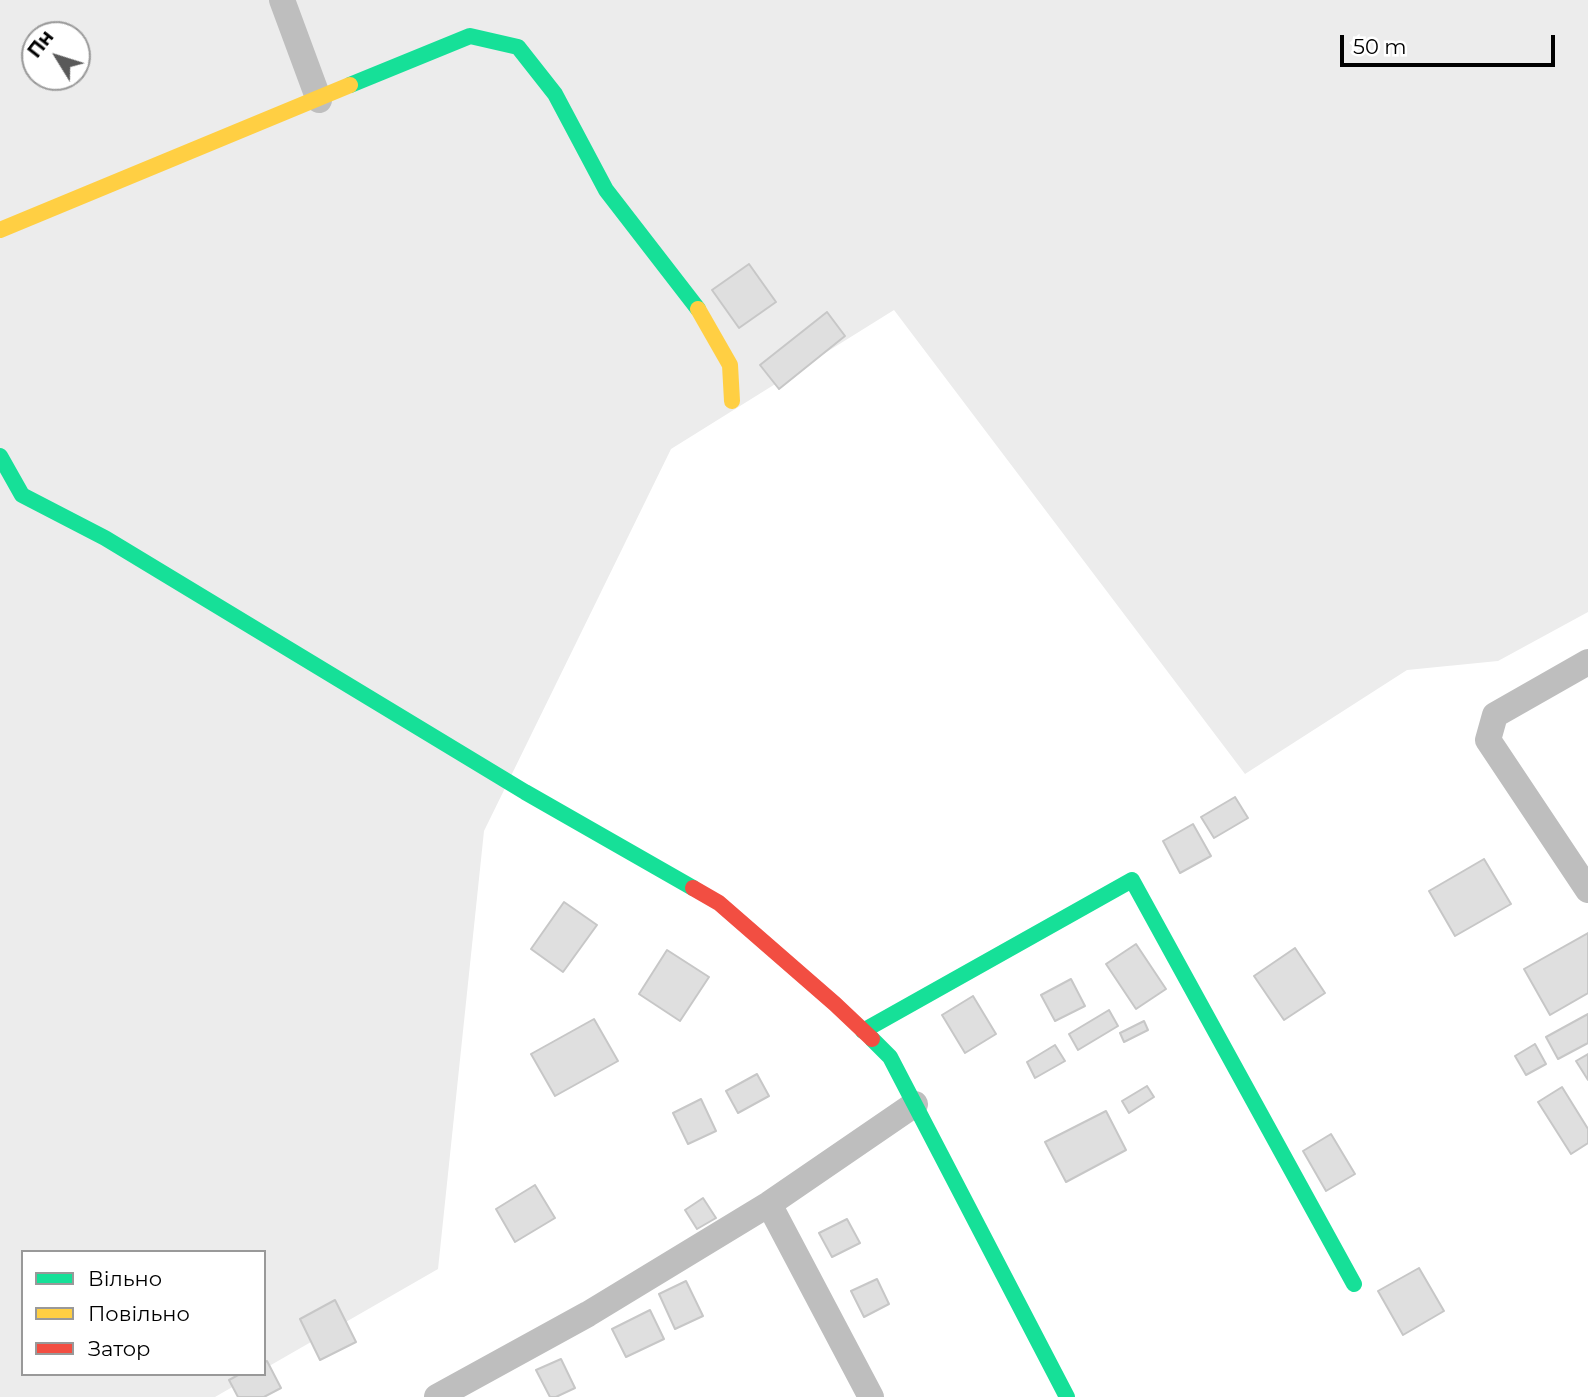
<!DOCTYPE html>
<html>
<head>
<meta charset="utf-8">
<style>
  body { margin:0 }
  #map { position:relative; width:1588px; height:1397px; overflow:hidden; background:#fff; font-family:Montserrat,sans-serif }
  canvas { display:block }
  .legend { position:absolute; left:21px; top:1250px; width:245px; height:126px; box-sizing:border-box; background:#fff; border:2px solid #999; margin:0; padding:9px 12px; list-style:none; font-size:21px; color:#000 }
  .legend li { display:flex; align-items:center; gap:14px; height:35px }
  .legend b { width:35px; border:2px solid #999 }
  .north { position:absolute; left:21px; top:21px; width:70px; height:70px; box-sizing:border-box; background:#fff; border:2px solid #999; border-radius:50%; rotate:308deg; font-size:19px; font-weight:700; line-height:28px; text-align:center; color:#000 }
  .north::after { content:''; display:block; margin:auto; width:24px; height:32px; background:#595959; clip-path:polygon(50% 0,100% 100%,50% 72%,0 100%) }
  .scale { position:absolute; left:1340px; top:35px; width:215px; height:32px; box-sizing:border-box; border:4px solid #000; border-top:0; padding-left:9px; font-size:21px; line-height:24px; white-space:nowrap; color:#000; -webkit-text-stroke:5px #fff; paint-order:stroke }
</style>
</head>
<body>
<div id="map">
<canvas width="1588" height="1397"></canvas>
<ul class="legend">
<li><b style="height:9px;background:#16e098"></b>Вільно</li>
<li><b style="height:9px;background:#ffcf43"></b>Повільно</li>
<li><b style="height:9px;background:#f24e42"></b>Затор</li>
</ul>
<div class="north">Пн</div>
<div class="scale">50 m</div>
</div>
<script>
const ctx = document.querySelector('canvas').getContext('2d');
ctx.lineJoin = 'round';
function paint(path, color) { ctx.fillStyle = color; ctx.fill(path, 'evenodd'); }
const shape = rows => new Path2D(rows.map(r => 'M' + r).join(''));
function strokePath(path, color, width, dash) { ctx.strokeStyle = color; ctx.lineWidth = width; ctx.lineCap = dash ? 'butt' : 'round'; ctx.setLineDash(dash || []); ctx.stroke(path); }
paint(shape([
  [0,0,1588,0,1588,612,1498,661,1407,670,1245,774,894,310,671,449,484,831,438,1269,264,1369,264,1252,23,1252,23,1374,255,1374,215,1397,0,1397],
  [35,35,77,35,77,77,35,77]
]), '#ececec');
const building = shape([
  [749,264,776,302,739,328,712,290,749,264],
  [827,312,845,336,779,389,760,365,827,312],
  [1235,797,1248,818,1214,838,1201,817,1235,797],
  [1193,824,1211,856,1180,873,1163,841,1193,824],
  [1484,859,1511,904,1455,936,1429,891,1484,859],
  [564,902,597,925,563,972,531,949,564,902],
  [1588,933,1588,993,1550,1015,1524,969,1588,933],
  [1136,944,1166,989,1136,1009,1106,964,1136,944],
  [1295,948,1325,993,1284,1020,1254,976,1295,948],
  [667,950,709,977,680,1021,639,994,667,950],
  [1071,979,1085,1006,1055,1021,1041,995,1071,979],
  [973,996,996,1034,965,1053,942,1015,973,996],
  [1109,1010,1118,1026,1078,1050,1069,1034,1109,1010],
  [1588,1014,1588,1043,1558,1059,1546,1037,1588,1014],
  [594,1019,618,1061,555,1096,531,1054,594,1019],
  [1144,1021,1148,1030,1124,1042,1120,1033,1144,1021],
  [1535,1044,1546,1064,1526,1075,1515,1056,1535,1044],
  [1055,1045,1065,1061,1035,1078,1027,1062,1055,1045],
  [1588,1054,1588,1080,1576,1061,1588,1054],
  [757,1074,769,1096,738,1113,726,1091,757,1074],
  [1147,1086,1154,1097,1129,1113,1122,1101,1147,1086],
  [1562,1087,1588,1129,1588,1143,1571,1154,1538,1102,1562,1087],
  [701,1099,716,1131,688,1144,673,1113,701,1099],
  [1106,1111,1126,1150,1066,1182,1045,1142,1106,1111],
  [1331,1134,1355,1174,1326,1191,1303,1151,1331,1134],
  [535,1185,555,1218,515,1242,496,1209,535,1185],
  [703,1198,716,1218,697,1229,685,1210,703,1198],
  [847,1219,860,1243,832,1257,819,1233,847,1219],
  [1419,1268,1444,1311,1403,1335,1378,1291,1419,1268],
  [877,1279,889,1304,864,1317,851,1291,877,1279],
  [686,1281,703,1316,675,1329,659,1294,686,1281],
  [335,1300,356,1342,320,1360,300,1319,335,1300],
  [650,1310,664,1339,626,1357,612,1329,650,1310],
  [561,1359,575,1388,556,1397,550,1397,536,1370,561,1359],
  [267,1361,281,1388,264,1397,238,1397,229,1380,240,1374,264,1374,264,1362,267,1361]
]);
paint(building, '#dfdfdf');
strokePath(building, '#c7c7c7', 2);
strokePath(shape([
  [282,0,319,100],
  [1588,662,1495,715,1488,740,1588,890],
  [769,1204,871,1397],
  [437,1397,588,1314,769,1204,915,1104]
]), '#bebebe', 26);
strokePath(shape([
  [350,85,470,36,518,47,555,94,606,190,698,309],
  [0,456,22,495,105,538,525,792,693,888],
  [863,1031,1132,880,1354,1284],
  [872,1039,890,1057,1067,1397]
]), '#16e098', 16);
strokePath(shape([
  [0,230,350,85],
  [698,309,730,365,732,401]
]), '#ffcf43', 16);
strokePath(shape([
  [693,888,719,903,835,1004,872,1039]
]), '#f24e42', 16);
</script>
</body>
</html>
